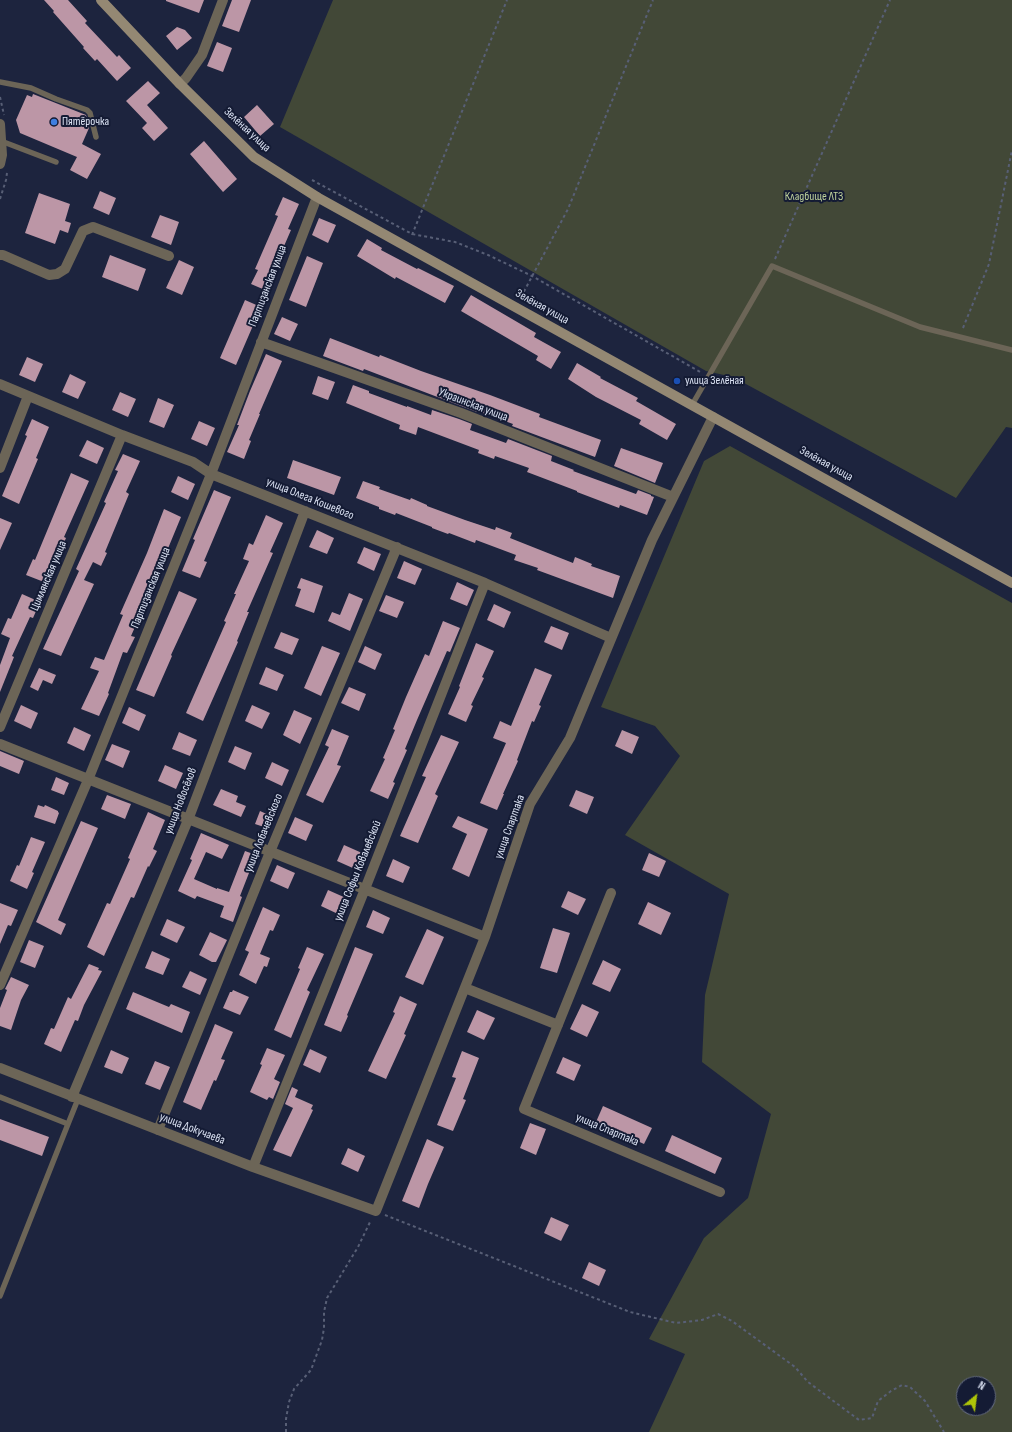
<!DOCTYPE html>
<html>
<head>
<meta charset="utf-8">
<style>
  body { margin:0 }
  #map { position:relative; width:1012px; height:1432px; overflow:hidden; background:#1d243e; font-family:"Sofia Sans Condensed",sans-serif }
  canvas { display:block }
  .north { position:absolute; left:956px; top:1376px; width:40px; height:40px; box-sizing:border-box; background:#141b34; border:1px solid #646b81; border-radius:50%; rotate:29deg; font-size:11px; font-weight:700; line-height:16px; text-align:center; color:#dce3f4 }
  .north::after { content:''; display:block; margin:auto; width:14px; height:18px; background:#aec508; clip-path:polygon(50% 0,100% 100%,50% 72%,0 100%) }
</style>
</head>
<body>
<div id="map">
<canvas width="1012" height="1432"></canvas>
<div class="north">N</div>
</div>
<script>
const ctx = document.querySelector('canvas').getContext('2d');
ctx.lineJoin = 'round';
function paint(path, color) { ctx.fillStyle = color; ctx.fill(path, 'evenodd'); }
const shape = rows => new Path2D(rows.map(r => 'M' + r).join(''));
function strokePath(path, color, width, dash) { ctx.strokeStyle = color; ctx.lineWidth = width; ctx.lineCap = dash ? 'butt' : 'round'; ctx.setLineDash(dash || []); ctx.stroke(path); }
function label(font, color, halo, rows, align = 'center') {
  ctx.font = font + ' "Sofia Sans Condensed",sans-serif'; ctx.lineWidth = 4; ctx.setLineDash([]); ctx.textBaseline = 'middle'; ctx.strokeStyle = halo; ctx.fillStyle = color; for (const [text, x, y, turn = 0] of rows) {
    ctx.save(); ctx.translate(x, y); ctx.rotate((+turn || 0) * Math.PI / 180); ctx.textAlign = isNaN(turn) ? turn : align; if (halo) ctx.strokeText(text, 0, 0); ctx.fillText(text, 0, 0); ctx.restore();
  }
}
paint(shape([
  [333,0,1012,0,1012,428,1006,427,956,498,733,377,706,371,280,127],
  [730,446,1012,603,1012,1432,649,1432,685,1354,649,1339,704,1238,748,1198,771,1114,702,1062,705,995,729,894,625,835,680,756,655,726,601,707,704,461],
  [964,1384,988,1384,988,1408,964,1408]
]), '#424837');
paint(shape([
  [44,0,68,0,87,21,85,23,117,57,119,55,131,68,117,81,97,59,95,61,83,48,84,47,53,12,54,11],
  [166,0,204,0,199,13,166,1],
  [232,0,251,0,239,32,222,26],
  [177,27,185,30,192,38,177,50,166,36],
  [217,42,232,48,223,72,207,66],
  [148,81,160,93,147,105,168,128,154,141,142,128,147,123,126,101],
  [33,94,86,115,89,128,82,144,101,154,87,179,70,170,77,157,20,133,16,120,27,95,32,97],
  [257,105,274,124,260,136,244,117],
  [204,141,237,179,223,192,190,154],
  [100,191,116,198,109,215,93,208],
  [39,193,70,204,65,221,71,223,68,233,60,230,55,244,25,233],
  [283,197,299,204,288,229,291,230,265,290,251,284,258,270,255,269,278,216,275,215],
  [160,215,179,222,171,245,151,237],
  [319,218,336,225,328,243,312,235],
  [367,239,382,248,381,250,417,269,418,268,454,286,445,303,396,277,395,279,357,256],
  [110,255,146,269,138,291,102,277],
  [307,256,323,263,306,307,289,300],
  [179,260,194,267,182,295,166,288],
  [471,295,536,333,534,337,561,352,551,369,536,360,538,356,461,311],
  [245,300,261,307,236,365,220,358],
  [282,317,298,324,290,341,274,334],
  [330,338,379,357,380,355,421,371,490,395,540,414,539,417,601,440,595,457,512,426,513,424,477,411,477,412,398,382,364,369,363,371,323,356],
  [266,354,282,361,259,414,260,414,249,440,251,441,244,459,227,452,239,425,237,425,250,391],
  [27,357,43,364,35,382,19,375],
  [577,363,601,377,600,378,638,398,636,401,676,424,667,440,639,424,641,420,596,397,568,379],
  [70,374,86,382,78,399,62,392],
  [318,376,335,382,328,400,312,394],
  [353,385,369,391,369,393,407,407,407,406,431,415,432,410,459,419,472,424,470,430,506,443,508,439,552,456,551,461,574,470,573,471,636,494,638,490,651,495,651,496,654,497,647,515,620,505,619,508,577,492,577,491,527,472,529,468,495,456,494,459,478,453,479,450,418,427,416,435,399,429,400,425,346,403],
  [120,392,136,399,128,417,112,410],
  [158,398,174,405,164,428,149,422],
  [32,419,49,427,36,458,38,459,19,504,2,496,27,436,25,435],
  [199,421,215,428,207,446,191,439],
  [87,440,104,448,97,464,79,456],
  [621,448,663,463,655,483,614,466],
  [123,454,140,461,126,492,129,494,105,552,107,553,101,566,93,562,84,580,94,584,61,656,43,649,79,571,76,569,106,503,104,502,118,471,115,470],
  [293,460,341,477,334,495,287,478],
  [71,473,89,481,64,537,66,538,59,554,56,553,44,582,26,575,33,559,35,560],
  [178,476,195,484,188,500,171,492],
  [363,481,380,487,379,489,410,500,411,498,427,505,427,506,465,520,495,530,496,527,512,533,510,538,573,563,575,557,592,564,591,566,620,576,613,598,537,570,538,568,514,560,516,555,476,540,475,543,449,533,448,534,432,528,432,527,396,513,395,515,379,509,379,507,356,498],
  [214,490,231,497,204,561,207,562,200,578,182,571,195,540,193,539],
  [164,509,181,517,157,575,158,575,131,636,135,637,127,653,123,652,108,693,109,694,99,716,81,709,99,671,90,668,95,657,104,660,123,615,120,614,147,553],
  [266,515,283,523,270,552,273,553,247,612,249,612,237,641,238,642,203,721,186,713,226,622,224,621,236,594,234,594,249,561,243,559,249,543,253,545],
  [0,518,12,523,0,550],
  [317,530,334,538,327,554,309,547],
  [364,547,381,554,374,571,357,563],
  [404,561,422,569,415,585,397,578],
  [301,578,323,586,314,613,295,606,301,589,297,588],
  [457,582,474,590,467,606,450,599],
  [179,591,197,599,171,655,172,656,154,697,136,690],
  [349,593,363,599,350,631,328,621,332,612,340,615],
  [22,594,40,602,33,618,30,617,12,656,14,657,0,692,0,665,10,638,1,634,8,618,11,619],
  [386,595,404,602,397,618,379,611],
  [494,604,511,612,504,628,487,620],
  [443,621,460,628,450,652,447,651,417,720,405,749,407,750,393,782,395,783,388,799,370,791,385,759,383,758,395,730,393,729,406,697,425,654,429,656],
  [551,626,569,633,562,650,544,642],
  [281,632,299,639,292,655,274,648],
  [476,643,494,651,482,677,484,678,471,705,473,706,466,722,448,714,460,687,459,686],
  [322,646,340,653,321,696,304,688],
  [365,646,382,654,375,670,358,662],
  [266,667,284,675,277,691,259,684],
  [39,668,56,675,52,684,43,680,38,691,30,687],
  [535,668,552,675,539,705,541,706,534,722,532,721,517,760,518,761,503,794,504,794,497,810,480,803,506,743,493,738,500,721,511,726],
  [349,687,366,694,359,711,341,703],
  [21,705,38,713,31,729,14,721],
  [252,705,270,713,262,729,245,721],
  [129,707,146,715,139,731,122,723],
  [294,710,312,718,300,744,283,735],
  [74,727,91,735,84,751,67,743],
  [332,729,349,736,337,765,341,766,323,803,306,795,329,747,325,745],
  [622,730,639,737,632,754,615,746],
  [179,732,197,740,190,756,172,749],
  [441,735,459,742,435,794,438,796,418,843,400,836,426,777,422,776],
  [112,744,130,751,123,768,105,760],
  [235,746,252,753,245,770,228,762],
  [0,751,24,761,19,774,0,766],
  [272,762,289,770,282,786,265,778],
  [165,765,183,773,176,789,158,781],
  [56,777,69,783,64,795,51,790],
  [221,789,238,796,236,802,246,806,241,817,213,805],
  [576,790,594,797,587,814,569,806],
  [107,795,131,804,125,819,101,809],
  [38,805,44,807,45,805,58,811,58,812,59,813,55,824,34,817],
  [260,811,271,816,267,828,255,824],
  [148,812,165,820,153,849,157,851,149,867,148,866,134,898,131,897,104,956,87,947,107,903,110,904,130,859,128,858],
  [458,816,488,829,469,877,452,869,467,834,452,827],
  [295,817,313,825,306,841,288,833],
  [81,821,98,828,58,920,66,924,61,935,36,922],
  [201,833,229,845,222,859,206,852,194,879,217,889,217,888,229,892,245,851,256,855,240,896,242,897,233,922,220,917,224,906,197,896,195,899,178,891,192,860,190,859],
  [31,837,45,842,32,872,34,873,27,889,10,881,17,865,19,866],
  [344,845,362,853,355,869,337,861],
  [649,853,666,861,659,877,642,870],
  [393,859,410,867,403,883,386,876],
  [277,865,295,873,288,889,270,881],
  [328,890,346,898,338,914,321,906],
  [568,891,586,899,578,915,561,907],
  [648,902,671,913,661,935,638,924],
  [0,903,18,910,11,926,8,925,0,944],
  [263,907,280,915,273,931,270,930,260,954,270,958,267,967,264,966,256,984,239,975,249,952,245,950],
  [373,910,390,918,383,934,366,927],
  [167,919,185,927,177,943,160,935],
  [553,928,570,933,557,973,540,968],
  [427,929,444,937,423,985,405,977],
  [210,932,227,940,216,962,212,962,199,955],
  [29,940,44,946,35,968,20,962],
  [307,947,324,954,307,990,310,992,291,1038,274,1030,300,969,298,968],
  [355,947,373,954,347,1015,348,1016,341,1032,324,1025],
  [152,951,170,959,163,975,145,968],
  [603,960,621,969,610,992,592,984],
  [89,964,99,968,98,970,102,971,84,1005,78,1021,75,1020,61,1052,44,1044,51,1028,54,1029,68,997,71,999],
  [190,971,207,979,200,995,182,987],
  [11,977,29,985,21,1000,11,1030,0,1026,0,1008,7,990,5,989],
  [233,990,249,997,240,1015,223,1008,230,992,232,992],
  [133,992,169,1007,171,1004,190,1012,182,1033,126,1009],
  [400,996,417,1004,404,1034,406,1035,386,1079,368,1071,395,1013,393,1012],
  [582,1004,599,1012,587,1037,570,1029],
  [477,1010,495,1018,484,1040,467,1032],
  [215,1024,233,1032,221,1059,225,1060,216,1081,214,1080,201,1110,183,1102],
  [267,1048,285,1055,274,1079,280,1082,273,1099,269,1097,267,1100,250,1092,262,1065,260,1064],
  [310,1049,327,1057,320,1073,303,1065],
  [111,1050,129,1058,122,1074,104,1067],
  [462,1051,479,1058,463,1099,466,1100,453,1131,437,1125,456,1078,452,1077],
  [563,1057,581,1065,574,1081,556,1073],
  [155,1061,170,1067,160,1090,145,1084],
  [292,1087,298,1090,295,1097,313,1105,311,1109,313,1110,291,1157,273,1150,293,1108,285,1104],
  [603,1106,652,1128,644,1144,596,1122],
  [0,1119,49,1137,42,1156,0,1140],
  [530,1123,546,1129,536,1155,520,1148],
  [672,1135,722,1158,715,1174,665,1151],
  [427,1139,444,1147,428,1184,419,1208,402,1201],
  [348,1148,365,1156,358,1172,341,1164],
  [551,1217,569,1225,561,1241,544,1233],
  [589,1262,606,1270,599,1286,582,1278]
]), '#bc96a6');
strokePath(shape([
  [0,97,4,115],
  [312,180,412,234,455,242,488,255,532,276,702,373],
  [0,199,6,180,7,173],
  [412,235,507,0],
  [775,259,890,0],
  [521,297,568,209,653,0],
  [963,328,989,264,1012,150],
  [385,1215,630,1312,676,1323,702,1320,718,1314,732,1321,795,1367,808,1382,859,1420,872,1418,878,1401,891,1391,902,1385,910,1387,925,1401,944,1432],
  [286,1432,286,1419,289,1402,294,1389,311,1370,322,1340,324,1328,324,1312,327,1298,358,1247,371,1220]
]), '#585f76', 2, [3, 3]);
strokePath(shape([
  [0,82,31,88,56,99,87,110,90,113,96,137],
  [1,141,56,162],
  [692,405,772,266,920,327,1012,350],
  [0,1097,68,1124,78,1099],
  [0,1296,68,1124]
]), '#6c6557', 5.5);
strokePath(shape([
  [180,84,186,78,202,55,223,0],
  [0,124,2,155,0,164],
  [0,255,3,255,49,275,57,274,65,269,83,231,93,227,169,256],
  [261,342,461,413,673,497],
  [0,384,122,435,193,462,211,474,485,583,611,638],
  [0,468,28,396],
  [0,727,122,435],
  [0,744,485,937],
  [611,893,524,1109,720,1192],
  [0,985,88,780,211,474,317,197],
  [465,988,558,1025],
  [0,1068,253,1167,376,1211,485,937,530,804,570,738,652,540,713,417],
  [72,1097,188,820,305,511],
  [158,1130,270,852,397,547],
  [253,1167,365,889,485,583]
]), '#6c6557', 10);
strokePath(shape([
  [101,0,180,84,254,157,317,197,1012,583]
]), '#948873', 10);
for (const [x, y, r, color] of [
  [54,122,4,"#3f7fe0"],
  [677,381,4,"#1a4fb4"]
]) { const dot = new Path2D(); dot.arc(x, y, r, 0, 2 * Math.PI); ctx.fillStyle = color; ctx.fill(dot); strokePath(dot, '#141b34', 1.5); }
label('12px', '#dce3f4', '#141b34', [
  ["Пятёрочка",62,122],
  ["улица Зелёная",685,381]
], 'left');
label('12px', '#dce3f4', '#141b34', [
  ["Зелёная улица",247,130,43],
  ["Партизанская улица",268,286,-69],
  ["Зелёная улица",542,307,29],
  ["Украинская улица",473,405,21],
  ["Зелёная улица",826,464,29],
  ["улица Олега Кошевого",310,499,22],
  ["Цимлянская улица",49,576,-67],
  ["Партизанская улица",151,588,-68],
  ["улица Новосёлов",181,801,-69],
  ["улица Спартака",510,827,-70],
  ["улица Лобачевского",264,833,-68],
  ["улица Софьи Ковалевской",358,871,-68],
  ["улица Докучаева",192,1129,21],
  ["улица Спартака",607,1130,23]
]);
label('12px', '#bfd29c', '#141b34', [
  ["Кладбище ЛТЗ",814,197]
]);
</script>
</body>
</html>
